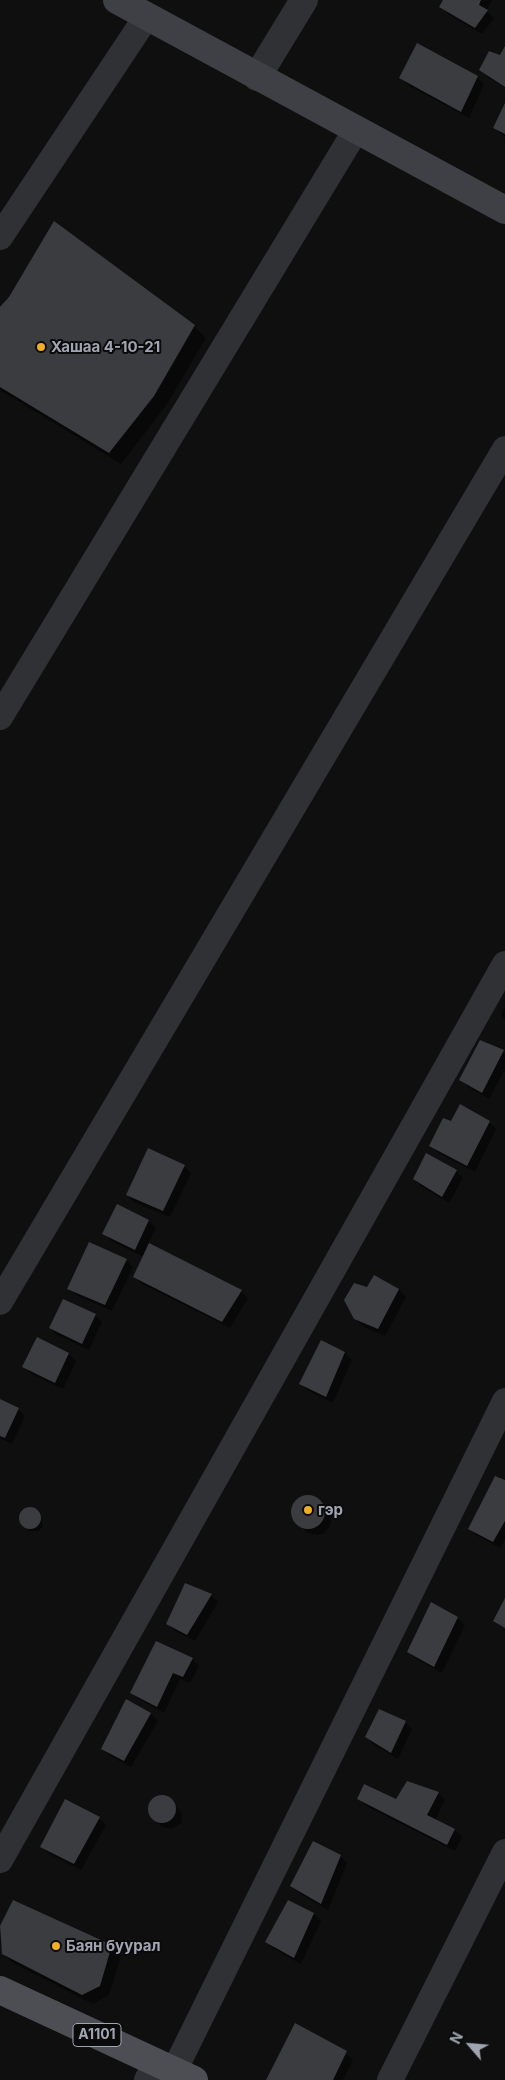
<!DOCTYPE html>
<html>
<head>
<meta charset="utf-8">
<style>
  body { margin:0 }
  #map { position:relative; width:505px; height:2080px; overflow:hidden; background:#0f0f10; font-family:Inter,sans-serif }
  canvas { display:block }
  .north { position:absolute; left:445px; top:2020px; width:50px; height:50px; -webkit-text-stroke:4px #0a0a0b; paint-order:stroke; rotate:297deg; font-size:14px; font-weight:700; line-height:20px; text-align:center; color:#a0a5b1 }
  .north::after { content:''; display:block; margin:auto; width:18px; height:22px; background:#a0a5b1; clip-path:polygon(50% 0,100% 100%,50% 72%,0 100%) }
</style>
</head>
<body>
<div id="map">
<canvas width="505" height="2080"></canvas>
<div class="north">N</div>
</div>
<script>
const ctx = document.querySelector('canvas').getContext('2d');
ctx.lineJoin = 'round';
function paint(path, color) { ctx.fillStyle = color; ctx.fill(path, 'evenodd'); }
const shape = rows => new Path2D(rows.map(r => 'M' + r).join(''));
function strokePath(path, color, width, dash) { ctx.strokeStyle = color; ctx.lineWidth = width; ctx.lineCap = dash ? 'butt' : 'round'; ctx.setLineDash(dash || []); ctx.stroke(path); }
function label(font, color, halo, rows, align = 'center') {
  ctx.font = font + ' Inter,sans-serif'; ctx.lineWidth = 4; ctx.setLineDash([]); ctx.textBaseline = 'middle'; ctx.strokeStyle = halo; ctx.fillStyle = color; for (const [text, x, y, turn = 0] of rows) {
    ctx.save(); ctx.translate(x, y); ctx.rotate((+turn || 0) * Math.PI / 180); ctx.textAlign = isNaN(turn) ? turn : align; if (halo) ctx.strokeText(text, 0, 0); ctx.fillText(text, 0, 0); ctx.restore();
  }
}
paint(shape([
  [445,0,492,0,486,11,494,18,482,34,448,14,441,7],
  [505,49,505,88,488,77,481,70,501,57],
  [477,77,484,84,469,118,408,85,401,78],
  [505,106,505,137,494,128],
  [10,298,194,326,206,338,165,407,121,464,0,390,0,308],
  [505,1006,505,1019,501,1015],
  [481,1041,505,1053,505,1069,489,1099,468,1087,461,1080],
  [489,1122,496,1129,475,1172,438,1153,431,1146,451,1123],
  [184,1166,191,1173,170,1217,134,1202,127,1195],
  [456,1171,463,1178,449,1203,421,1186,414,1179],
  [117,1206,149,1221,156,1228,148,1244,241,1291,248,1298,230,1328,142,1284,135,1277,144,1257,111,1241,104,1234],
  [126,1260,133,1267,112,1311,76,1295,69,1288],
  [374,1277,399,1290,406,1297,385,1336,362,1326,355,1318],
  [95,1315,102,1322,89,1350,57,1335,50,1328],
  [37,1339,69,1354,76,1361,63,1389,31,1374,24,1367],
  [321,1342,345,1353,352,1360,333,1403,308,1391,301,1384],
  [0,1400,18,1409,25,1416,12,1444,0,1438],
  [505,1481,505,1540,500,1548,476,1535,469,1528],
  [313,1496,326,1506,332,1516,330,1526,323,1534,318,1535,307,1533,293,1517,293,1507,298,1499,302,1497],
  [32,1509,41,1517,43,1526,39,1531,29,1531,20,1519,22,1514,26,1510],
  [211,1595,218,1602,195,1641,175,1631,168,1624],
  [458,1618,465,1625,442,1673,415,1658,408,1651],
  [192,1659,199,1666,190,1683,180,1679,164,1713,139,1699,132,1692],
  [127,1701,151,1714,158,1721,131,1767,110,1756,103,1749],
  [405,1722,412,1729,398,1759,373,1744,366,1737],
  [438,1793,445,1800,435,1820,455,1830,462,1837,455,1851,366,1806,359,1799,397,1801],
  [163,1796,171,1799,182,1814,181,1823,171,1829,162,1827,155,1820,150,1808,152,1801],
  [99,1818,106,1825,81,1870,49,1854,42,1847],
  [340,1856,347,1863,328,1910,299,1893,292,1886],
  [14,1902,112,1946,121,1956,109,1995,93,2004,13,1963,3,1953,0,1943,0,1929],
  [314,1914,321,1921,301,1964,274,1949,267,1942],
  [296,2025,346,2053,353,2060,343,2080,268,2080]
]), '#0007');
paint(shape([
  [443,0,481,0,479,5,488,10,475,28,439,7],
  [417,43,478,76,461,112,399,78],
  [505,46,505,87,479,70,489,51,500,55],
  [505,103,505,134,493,128],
  [54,221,195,325,154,396,109,453,0,387,0,307,9,297],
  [480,1040,504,1050,482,1093,459,1080],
  [460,1104,490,1121,467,1166,429,1146,443,1118,451,1121],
  [148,1148,185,1165,163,1211,126,1195],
  [426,1153,457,1170,442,1197,413,1179],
  [117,1204,149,1220,135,1250,102,1234],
  [89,1242,127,1259,105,1305,67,1289],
  [149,1243,242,1290,222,1322,133,1277],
  [374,1275,399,1289,378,1329,354,1319,344,1300,354,1283,367,1287],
  [63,1299,96,1314,82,1344,49,1328],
  [37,1337,69,1353,55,1383,22,1367],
  [321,1340,345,1352,326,1397,299,1384],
  [0,1399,19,1408,5,1438,0,1436],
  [495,1476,505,1480,505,1521,493,1542,468,1529],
  '291 1512a17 17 0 1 1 34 0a17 17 0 1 1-34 0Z',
  '19 1518a11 11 0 1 1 22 0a11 11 0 1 1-22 0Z',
  [185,1583,212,1594,187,1635,166,1624],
  [505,1598,505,1628,493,1621],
  [431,1602,458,1617,434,1667,407,1652],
  [156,1641,193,1658,183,1677,173,1673,157,1707,130,1693],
  [126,1699,151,1713,124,1761,101,1749],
  [379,1709,406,1721,391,1753,365,1737],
  [407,1781,439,1792,427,1815,455,1829,447,1845,357,1799,364,1784,396,1799],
  '148 1809a14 14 0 1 1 28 0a14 14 0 1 1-28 0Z',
  [65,1799,100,1817,74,1864,40,1847],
  [313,1841,341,1855,321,1904,290,1886],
  [13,1900,112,1945,100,1986,82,1995,2,1954,0,1926],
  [288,1900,314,1913,294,1958,265,1942],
  [295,2023,347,2051,333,2080,266,2080]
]), '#3b3c40');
strokePath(shape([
  [0,237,147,16],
  [0,717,356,130],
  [0,1302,505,449],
  [0,1860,505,964],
  [174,2071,505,1401],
  [147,2080,156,2062],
  [390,2080,505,1852]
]), '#303135', 26);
strokePath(shape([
  [257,77,304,0]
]), '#303135', 28);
strokePath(shape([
  [117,0,505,210]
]), '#3e4045', 28);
strokePath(shape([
  [0,1990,194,2080]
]), '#4c4e54', 28);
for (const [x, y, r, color] of [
  [41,347,5,"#f0ae27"],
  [308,1510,5,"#f0ae27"],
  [56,1946,5,"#f0ae27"]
]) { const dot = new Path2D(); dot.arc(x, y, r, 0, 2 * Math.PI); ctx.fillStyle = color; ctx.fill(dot); strokePath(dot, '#0a0a0b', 2); }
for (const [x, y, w] of [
  [97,2035,48]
]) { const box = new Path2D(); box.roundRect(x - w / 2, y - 11.5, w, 23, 4); ctx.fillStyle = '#0a0a0b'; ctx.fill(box); strokePath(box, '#a0a5b1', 1); }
label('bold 14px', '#a0a5b1', null, [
  ["A1101",97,2035]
]);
label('bold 15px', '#a0a5b1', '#0a0a0b', [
  ["Хашаа 4-10-21",51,347],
  ["гэр",318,1510],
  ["Баян буурал",66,1946]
], 'left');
</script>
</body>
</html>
